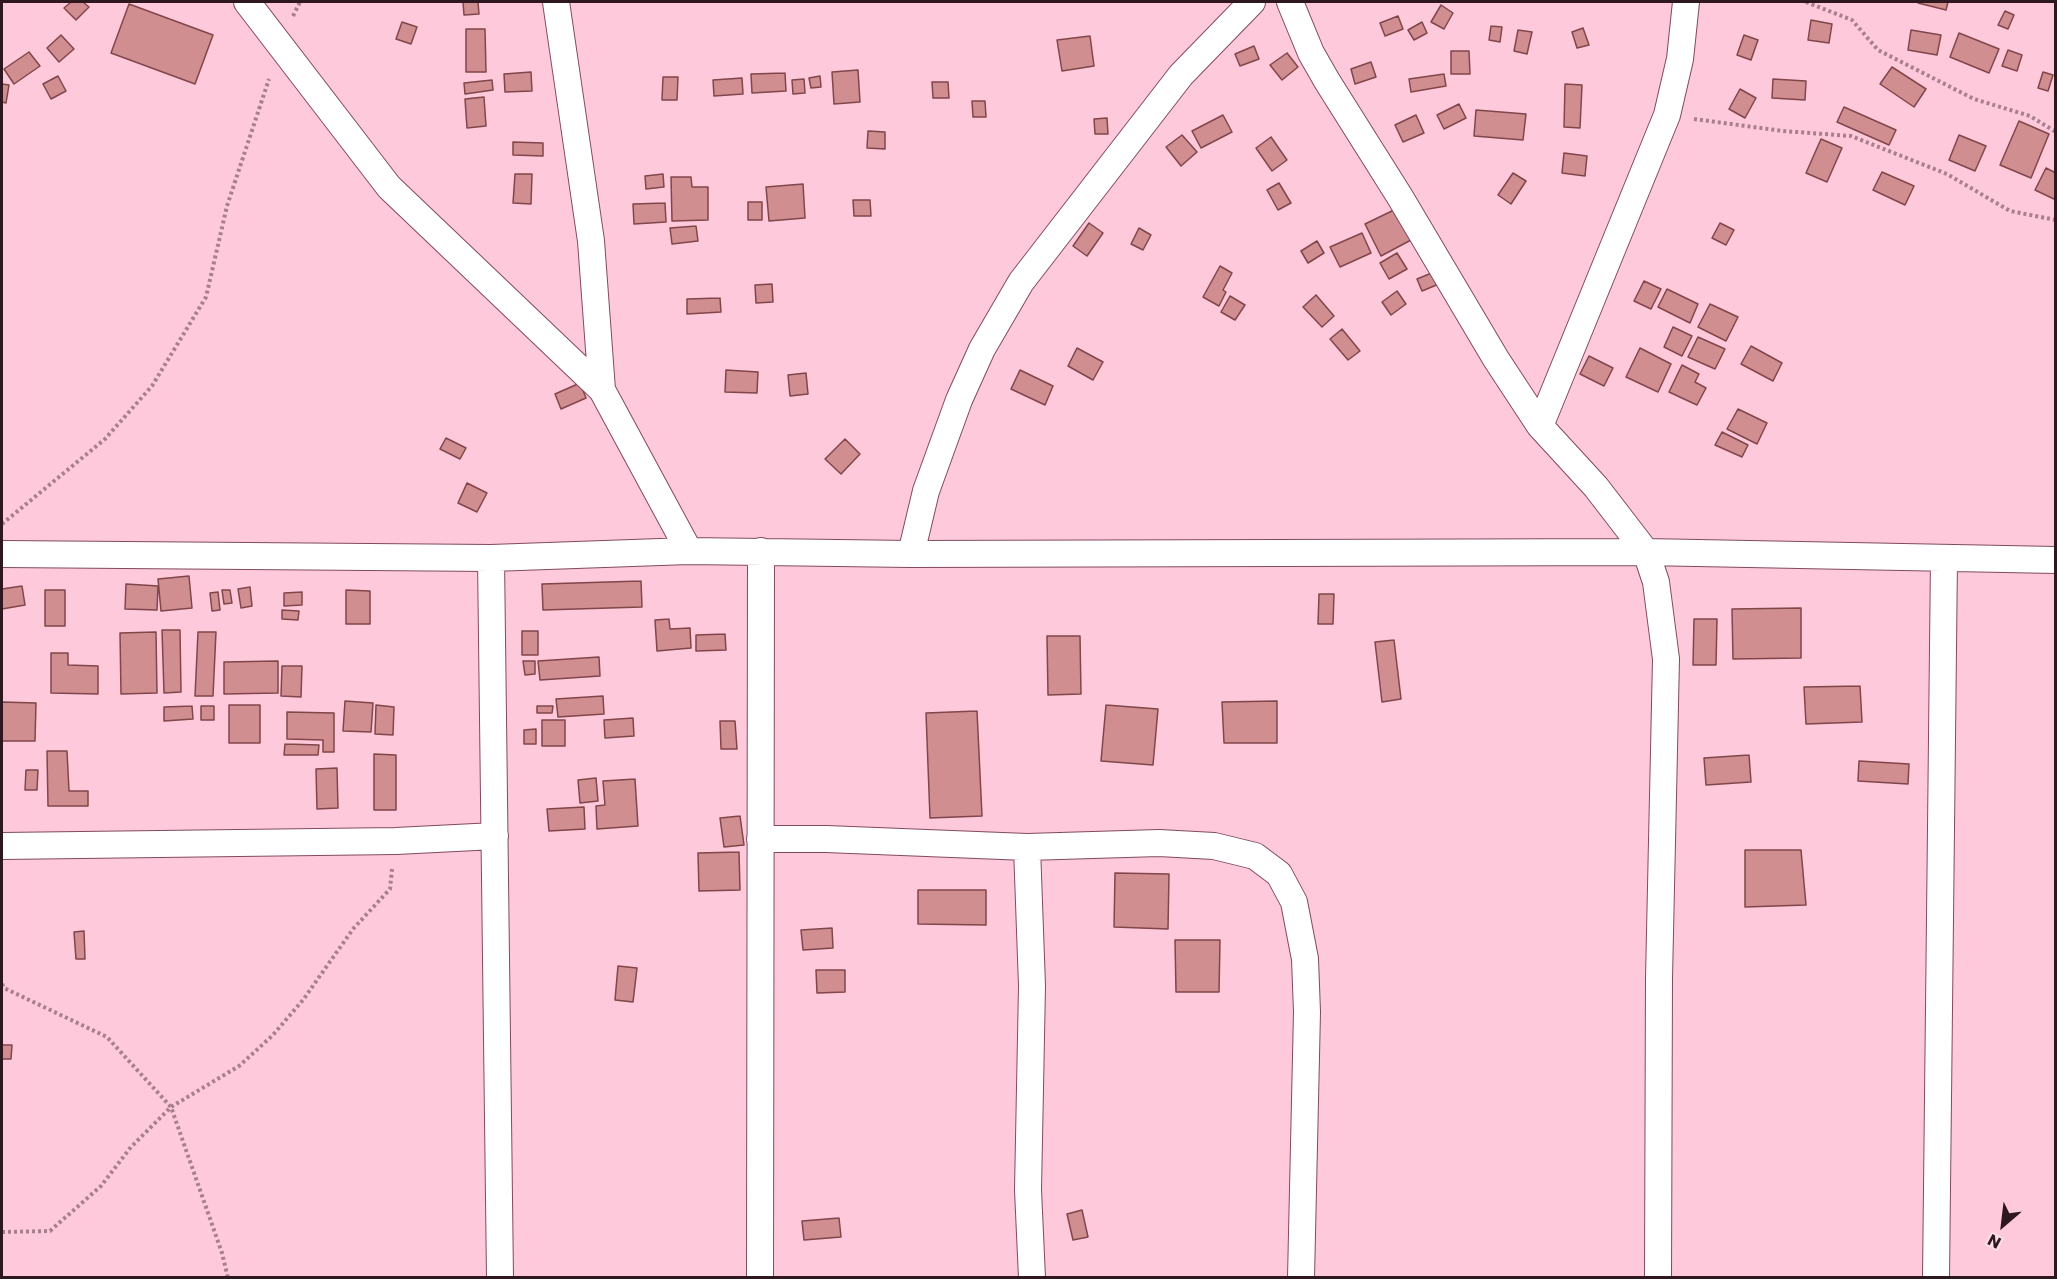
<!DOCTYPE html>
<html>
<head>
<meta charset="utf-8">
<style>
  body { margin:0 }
  #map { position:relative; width:2057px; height:1279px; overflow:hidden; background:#fec9db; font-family:Poppins,sans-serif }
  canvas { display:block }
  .frame { position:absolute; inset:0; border:3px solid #2f1720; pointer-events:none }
  .north { position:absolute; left:1973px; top:1195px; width:60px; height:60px; -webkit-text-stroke:4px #fadfe8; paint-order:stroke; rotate:208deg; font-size:16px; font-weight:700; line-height:24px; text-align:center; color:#2f1720 }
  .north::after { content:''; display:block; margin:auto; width:21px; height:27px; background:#2f1720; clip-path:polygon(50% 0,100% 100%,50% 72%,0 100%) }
</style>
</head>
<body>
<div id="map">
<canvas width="2057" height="1279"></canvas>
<div class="frame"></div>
<div class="north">N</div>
</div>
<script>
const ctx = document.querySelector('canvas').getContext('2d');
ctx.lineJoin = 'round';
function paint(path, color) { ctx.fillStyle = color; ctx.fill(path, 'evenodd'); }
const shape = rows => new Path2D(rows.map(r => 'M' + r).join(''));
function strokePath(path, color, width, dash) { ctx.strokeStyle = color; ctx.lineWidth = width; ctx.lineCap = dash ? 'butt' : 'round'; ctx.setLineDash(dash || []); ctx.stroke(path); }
const building = shape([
  [71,2,83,2,89,7,76,20,64,8,71,2],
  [463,2,478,2,479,14,464,15,463,2],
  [1918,2,1948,2,1946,10,1918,3,1918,2],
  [129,4,213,35,195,84,111,53,129,4],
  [1441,5,1453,13,1444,29,1431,22,1441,5],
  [2005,11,2014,15,2008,29,1998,25,2005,11],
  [1398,16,1403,29,1385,36,1380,23,1398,16],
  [1811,20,1832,24,1829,43,1808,40,1811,20],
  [402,22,417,27,411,44,396,39,402,22],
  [1422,22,1427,33,1414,40,1408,30,1422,22],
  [1491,26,1502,27,1500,42,1489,40,1491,26],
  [1583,28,1589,45,1577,48,1572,32,1583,28],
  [466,29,485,29,486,72,466,72,466,29],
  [1518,30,1532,32,1527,54,1514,51,1518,30],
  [1911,30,1941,35,1937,55,1908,50,1911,30],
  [1959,33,1999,49,1989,73,1950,57,1959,33],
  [61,35,74,49,59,62,47,48,61,35],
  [1744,35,1758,40,1751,60,1737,55,1744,35],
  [1090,36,1094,66,1062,71,1057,40,1090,36],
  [1254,46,1259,59,1240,66,1235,54,1254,46],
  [2008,50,2022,55,2017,71,2002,66,2008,50],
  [1451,51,1469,51,1470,74,1451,74,1451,51],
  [29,52,40,66,14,84,4,69,29,52],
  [1287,53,1298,67,1282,80,1270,65,1287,53],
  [1371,62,1376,77,1355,84,1351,69,1371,62],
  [1892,67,1926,89,1914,107,1880,84,1892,67],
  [858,70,860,102,834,104,832,72,858,70],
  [531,72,532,91,505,92,504,74,531,72],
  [2043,72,2053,75,2048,91,2038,88,2043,72],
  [785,73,786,91,752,93,751,74,785,73],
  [1444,74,1446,86,1411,92,1409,79,1444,74],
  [58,76,66,91,51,99,43,84,58,76],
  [820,76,821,87,811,88,809,78,820,76],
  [663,77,678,77,677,100,662,100,663,77],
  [742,78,743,94,714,96,713,80,742,78],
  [804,79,805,93,793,94,792,80,804,79],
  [1773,79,1806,81,1805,100,1772,98,1773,79],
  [492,80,493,90,465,94,464,83,492,80],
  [932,82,948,82,949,98,933,98,932,82],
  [2,84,9,85,6,103,2,102,2,84],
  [1565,84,1582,85,1580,128,1564,127,1565,84],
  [1740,89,1756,98,1745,118,1729,109,1740,89],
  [484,97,486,126,467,128,465,99,484,97],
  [972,101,985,101,986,117,973,117,972,101],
  [1459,104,1466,118,1444,129,1437,115,1459,104],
  [1844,107,1896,130,1889,145,1837,122,1844,107],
  [1476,110,1526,114,1523,140,1474,136,1476,110],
  [1223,115,1232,132,1201,148,1192,131,1223,115],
  [1416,115,1424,133,1403,142,1395,125,1416,115],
  [1107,118,1108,134,1095,134,1094,119,1107,118],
  [2019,121,2049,134,2031,178,2000,165,2019,121],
  [868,131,885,132,885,149,867,148,868,131],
  [1182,135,1197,152,1181,166,1166,147,1182,135],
  [1959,135,1986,146,1975,171,1949,160,1959,135],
  [1271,137,1287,160,1272,171,1256,148,1271,137],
  [1821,139,1842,148,1827,182,1806,173,1821,139],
  [513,142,543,143,543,156,513,155,513,142],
  [1564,153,1587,156,1585,176,1562,173,1564,153],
  [2046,168,2056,173,2056,200,2035,190,2046,168],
  [1882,172,1914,186,1905,205,1873,190,1882,172],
  [1513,173,1526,181,1511,204,1498,195,1513,173],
  [515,174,532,174,531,204,513,203,515,174],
  [663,174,664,187,646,189,645,176,663,174],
  [671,177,691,177,692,187,708,187,708,220,672,221,671,177],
  [1279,183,1291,203,1278,210,1267,190,1279,183],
  [803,184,805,218,769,221,766,187,803,184],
  [853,200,870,200,871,216,854,216,853,200],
  [748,202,762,202,762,220,748,220,748,202],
  [665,203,666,222,634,224,633,204,665,203],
  [1396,209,1411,240,1381,256,1365,224,1396,209],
  [1089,223,1103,233,1087,256,1073,246,1089,223],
  [1720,223,1734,230,1726,245,1712,238,1720,223],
  [696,226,698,241,672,244,670,228,696,226],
  [1139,228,1151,235,1143,250,1131,244,1139,228],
  [1362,233,1371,253,1340,267,1330,247,1362,233],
  [1317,241,1324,253,1308,263,1301,251,1317,241],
  [1397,253,1407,269,1389,279,1380,263,1397,253],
  [1220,266,1232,273,1223,290,1226,292,1219,306,1203,297,1220,266],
  [1434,272,1439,284,1422,291,1417,279,1434,272],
  [1644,281,1661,289,1651,309,1634,301,1644,281],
  [772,284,773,302,756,303,755,285,772,284],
  [1667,289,1698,304,1690,323,1658,307,1667,289],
  [1397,291,1406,304,1391,315,1382,302,1397,291],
  [1316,295,1334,316,1322,327,1303,307,1316,295],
  [1230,296,1245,305,1235,320,1221,312,1230,296],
  [720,298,721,312,687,314,687,299,720,298],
  [1710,304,1738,317,1726,341,1698,327,1710,304],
  [1673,327,1692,336,1682,356,1664,347,1673,327],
  [1342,329,1360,351,1348,360,1330,339,1342,329],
  [1698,337,1725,349,1715,369,1688,357,1698,337],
  [1751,346,1782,363,1773,381,1741,364,1751,346],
  [1077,348,1103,362,1093,380,1068,366,1077,348],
  [1640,348,1671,364,1658,392,1626,377,1640,348],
  [1589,356,1613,368,1604,386,1580,374,1589,356],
  [1682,365,1699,374,1695,382,1706,388,1697,405,1669,392,1682,365],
  [726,370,758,372,757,393,725,392,726,370],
  [1020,370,1053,386,1045,405,1011,389,1020,370],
  [806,373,808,394,790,396,788,375,806,373],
  [580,383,586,398,561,409,555,394,580,383],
  [1738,409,1767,423,1757,444,1727,429,1738,409],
  [1722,432,1748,445,1742,457,1715,445,1722,432],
  [446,438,466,448,460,459,440,449,446,438],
  [845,439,860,454,841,474,825,459,845,439],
  [467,483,487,493,477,512,458,503,467,483],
  [189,576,192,608,161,611,158,579,189,576],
  [641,581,642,607,543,610,542,584,641,581],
  [126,584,158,586,157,610,125,609,126,584],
  [22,586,25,605,2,609,2,589,22,586],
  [250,587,252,606,241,608,238,589,250,587],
  [45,590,65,590,65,626,45,626,45,590],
  [222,590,230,590,232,603,224,604,222,590],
  [346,590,370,591,370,624,346,624,346,590],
  [218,592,220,610,212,611,210,593,218,592],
  [302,592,302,605,284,606,284,593,302,592],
  [1319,594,1334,594,1333,624,1318,624,1319,594],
  [1801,608,1801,658,1733,659,1732,609,1801,608],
  [282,610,299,611,298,620,282,619,282,610],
  [669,619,670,629,690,628,691,648,657,651,655,620,669,619],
  [1694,619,1717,619,1716,665,1693,665,1694,619],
  [162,630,180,630,181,692,164,693,162,630],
  [522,631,538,631,538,655,522,655,522,631],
  [156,632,157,693,121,694,120,633,156,632],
  [198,632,216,632,213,696,195,696,198,632],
  [725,634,726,650,696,651,696,635,725,634],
  [1047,636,1080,636,1081,694,1048,695,1047,636],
  [1394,640,1401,699,1382,702,1375,642,1394,640],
  [51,653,68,653,68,665,98,666,98,694,51,693,51,653],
  [599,657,600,676,540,680,538,661,599,657],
  [278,661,278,693,224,694,224,662,278,661],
  [523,661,535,661,535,674,525,675,523,661],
  [282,666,302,666,301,697,281,696,282,666],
  [1860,686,1862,722,1806,724,1804,687,1860,686],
  [603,696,604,714,558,717,556,699,603,696],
  [345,701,373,703,371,732,343,731,345,701],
  [1277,701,1277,743,1224,743,1222,702,1277,701],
  [2,702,36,703,35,741,2,741,2,702],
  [229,705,260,705,260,743,229,743,229,705],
  [376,705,394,707,393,735,375,734,376,705],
  [1106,705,1158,709,1153,765,1101,761,1106,705],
  [192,706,193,719,164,721,164,707,192,706],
  [201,706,214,706,214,720,201,720,201,706],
  [537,706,553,706,552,713,537,713,537,706],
  [977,711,982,816,930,818,926,713,977,711],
  [287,712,334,713,334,752,323,752,323,740,287,739,287,712],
  [633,718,634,736,605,738,604,720,633,718],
  [542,720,565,720,565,746,542,746,542,720],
  [720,721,735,721,737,749,721,749,720,721],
  [536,729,536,744,524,744,524,730,536,729],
  [285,744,319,745,318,755,284,755,285,744],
  [47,751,67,751,69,791,88,791,88,806,48,806,47,751],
  [374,754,396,755,396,810,374,810,374,754],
  [1749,755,1751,782,1706,785,1704,758,1749,755],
  [1859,761,1909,764,1908,784,1858,781,1859,761],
  [337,768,338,808,317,809,316,769,337,768],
  [26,770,38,770,37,790,25,790,26,770],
  [596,778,598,801,580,803,578,780,596,778],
  [635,779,638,826,597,829,596,806,605,805,603,781,635,779],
  [584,807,585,829,549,831,547,809,584,807],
  [740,816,744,845,724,847,720,818,740,816],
  [1745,850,1801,850,1806,905,1745,907,1745,850],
  [739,852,740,890,699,891,698,853,739,852],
  [1115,873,1169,874,1168,929,1114,927,1115,873],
  [918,890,986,890,986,925,918,924,918,890],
  [832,928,833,948,803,950,801,930,832,928],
  [84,931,85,959,76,959,74,932,84,931],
  [1175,940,1220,940,1219,992,1176,992,1175,940],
  [618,966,637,968,633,1002,615,1000,618,966],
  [816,970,845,970,845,992,817,993,816,970],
  [2,1045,12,1045,11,1059,2,1059,2,1045],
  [1082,1210,1088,1237,1073,1240,1067,1214,1082,1210],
  [839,1218,841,1237,804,1240,802,1221,839,1218]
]);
paint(building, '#d08e91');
strokePath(building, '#81464a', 1.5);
const street = shape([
  [247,2,389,187,602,390,689,551],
  [556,2,591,241,602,390],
  [1290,2,1311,53,1327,81,1400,197,1496,359,1540,426,1596,487,1646,552,1656,582,1666,659,1659,978,1658,1278],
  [1540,426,1667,115,1680,59,1686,2],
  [2,554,491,558,689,551,911,554,1646,552,2056,560],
  [911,554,926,491,959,400,982,349,1021,282,1181,75,1252,2],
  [491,558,500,1278],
  [760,839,826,839,1027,847,1159,843,1214,846,1255,856,1279,874,1294,902,1305,959,1307,1012,1301,1278],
  [2,846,396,841,495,836],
  [1027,847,1032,986,1028,1190,1032,1278],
  [760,1278,761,551],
  [1936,1278,1944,558]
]);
strokePath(street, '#824a5f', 28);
strokePath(shape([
  [1806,2,1852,20,1878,50,1974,99,2030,116,2056,132],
  [293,16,300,2],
  [1694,119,1783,131,1851,136,1947,174,2010,211,2056,220],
  [2,524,105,439,152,386,206,297,227,206,269,79],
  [2,984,4,988,107,1037,171,1107,222,1253,228,1278],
  [2,1232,50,1231,101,1186,131,1147,171,1107,239,1066,272,1036,303,1000,353,929,390,889,392,869]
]), '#a87f8e', 4, [3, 3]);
strokePath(street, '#fff', 26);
</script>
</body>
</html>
